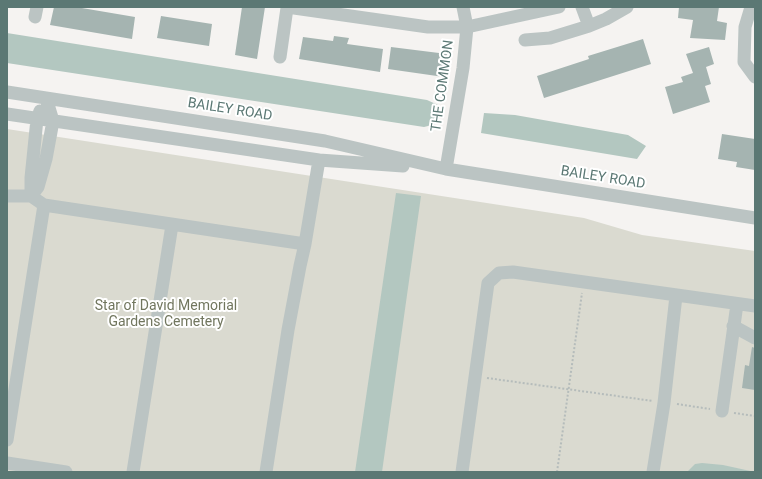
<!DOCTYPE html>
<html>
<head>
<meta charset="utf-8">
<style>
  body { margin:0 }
  #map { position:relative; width:762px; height:479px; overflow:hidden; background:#f5f3f1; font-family:Roboto,sans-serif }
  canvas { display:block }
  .frame { position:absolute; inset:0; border:8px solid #5b7874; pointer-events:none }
</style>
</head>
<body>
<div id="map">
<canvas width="762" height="479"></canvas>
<div class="frame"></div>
</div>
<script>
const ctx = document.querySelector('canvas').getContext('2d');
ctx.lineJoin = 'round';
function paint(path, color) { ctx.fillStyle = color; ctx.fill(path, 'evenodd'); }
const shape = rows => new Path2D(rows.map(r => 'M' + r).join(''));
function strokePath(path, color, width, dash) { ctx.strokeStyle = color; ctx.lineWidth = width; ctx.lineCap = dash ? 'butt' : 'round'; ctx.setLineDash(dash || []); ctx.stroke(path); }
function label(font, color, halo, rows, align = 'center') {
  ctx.font = font + ' Roboto,sans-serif'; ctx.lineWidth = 4; ctx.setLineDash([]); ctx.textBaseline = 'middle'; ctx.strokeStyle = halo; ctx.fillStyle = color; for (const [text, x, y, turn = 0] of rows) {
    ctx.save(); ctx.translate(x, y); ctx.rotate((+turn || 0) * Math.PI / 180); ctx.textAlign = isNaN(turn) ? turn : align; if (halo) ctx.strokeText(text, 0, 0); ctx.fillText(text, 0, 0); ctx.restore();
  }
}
paint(shape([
  [7,129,584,218,642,235,755,251,755,472,7,472]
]), '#dadad0');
paint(shape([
  [7,33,427,100,438,105,438,118,436,124,424,127,7,63],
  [484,113,515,115,628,135,646,146,637,159,481,133],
  [396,193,421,196,382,472,355,472],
  [702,463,723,465,755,472,687,472,695,464]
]), '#b3c7c0');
paint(shape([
  [54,7,76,7,135,17,132,39,50,25],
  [242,7,265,7,257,59,235,55],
  [679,7,719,7,717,21,727,23,725,40,690,38,693,20,678,18],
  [161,16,212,24,209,46,157,38],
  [334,36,349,38,347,44,383,49,380,72,299,59,303,37,333,41],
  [643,39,651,64,544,98,537,76,589,59,588,56],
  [391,47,447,54,444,77,388,69],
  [709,47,714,64,706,67,711,84,705,86,710,102,673,114,665,87,683,82,681,77,693,73,686,54],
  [722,134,755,139,755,170,736,167,737,162,718,159],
  [752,347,755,348,755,390,742,388,745,365,749,366]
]), '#a5b4b1');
strokePath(shape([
  [487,378,653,401],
  [677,404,710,409],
  [734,413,755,416],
  [557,472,582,293]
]), '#b5bcbb', 2, [2, 2]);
strokePath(shape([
  [287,7,428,27,467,27,559,7],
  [582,7,589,26,606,19,627,7],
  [751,7,745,27,744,62,755,77],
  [35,17,37,7],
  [525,40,550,38,589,26],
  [280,57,287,8],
  [7,92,325,141,446,169,755,218],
  [7,114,319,160,403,166],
  [446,169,463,68,467,27,463,7],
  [7,196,31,196,44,205,305,244],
  [31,196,38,187,46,159,53,121,46,98],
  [31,196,31,178,37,119,40,111],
  [733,326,755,338],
  [722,411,737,304],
  [7,440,44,205],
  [7,463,66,472],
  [133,472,172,225],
  [266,472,288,330,300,266,305,244,319,160],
  [462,472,488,283,499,273,513,272,755,306],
  [653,472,664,403,676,296]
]), '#bbc4c3', 13);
label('14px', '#5b7874', '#fff', [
  ["THE COMMON",443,86,-82],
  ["BAILEY ROAD",230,110,9],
  ["BAILEY ROAD",603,178,9]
]);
label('14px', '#71765e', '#fff', [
  ["Star of David Memorial",166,306],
  ["Gardens Cemetery",166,322]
]);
</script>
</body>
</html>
